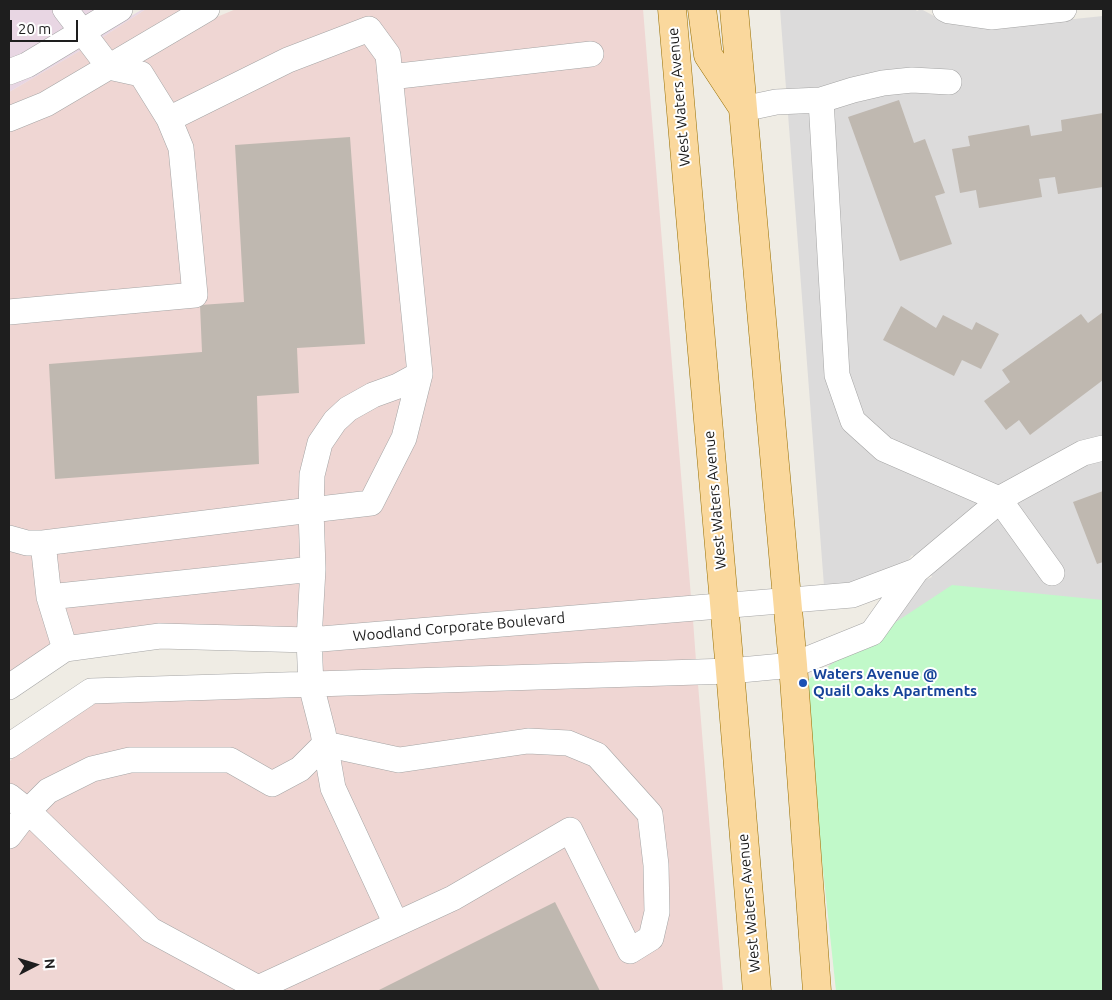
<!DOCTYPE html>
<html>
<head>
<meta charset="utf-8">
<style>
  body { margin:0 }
  #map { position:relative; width:1112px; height:1000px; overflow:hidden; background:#efece4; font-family:Ubuntu,sans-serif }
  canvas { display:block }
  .frame { position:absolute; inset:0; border:10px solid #1e1e1e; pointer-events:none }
  .north { position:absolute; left:10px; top:940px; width:50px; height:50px; -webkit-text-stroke:4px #fff; paint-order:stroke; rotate:85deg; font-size:14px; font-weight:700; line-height:20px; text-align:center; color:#1e1e1e }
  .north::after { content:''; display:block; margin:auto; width:18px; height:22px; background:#1e1e1e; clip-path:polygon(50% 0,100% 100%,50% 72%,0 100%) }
  .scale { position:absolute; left:10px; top:20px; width:68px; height:22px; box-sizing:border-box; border:2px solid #1e1e1e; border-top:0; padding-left:6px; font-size:15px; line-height:18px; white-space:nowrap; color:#1e1e1e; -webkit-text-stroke:4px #fff; paint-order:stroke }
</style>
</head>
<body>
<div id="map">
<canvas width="1112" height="1000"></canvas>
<div class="frame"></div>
<div class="north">N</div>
<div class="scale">20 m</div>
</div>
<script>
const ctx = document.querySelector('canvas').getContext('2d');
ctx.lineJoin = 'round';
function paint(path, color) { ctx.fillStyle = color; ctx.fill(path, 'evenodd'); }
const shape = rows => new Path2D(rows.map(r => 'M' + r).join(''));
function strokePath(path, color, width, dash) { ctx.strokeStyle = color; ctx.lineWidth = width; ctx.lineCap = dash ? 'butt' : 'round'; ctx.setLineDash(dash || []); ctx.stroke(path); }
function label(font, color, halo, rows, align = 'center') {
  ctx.font = font + ' Ubuntu,sans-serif'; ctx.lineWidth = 4; ctx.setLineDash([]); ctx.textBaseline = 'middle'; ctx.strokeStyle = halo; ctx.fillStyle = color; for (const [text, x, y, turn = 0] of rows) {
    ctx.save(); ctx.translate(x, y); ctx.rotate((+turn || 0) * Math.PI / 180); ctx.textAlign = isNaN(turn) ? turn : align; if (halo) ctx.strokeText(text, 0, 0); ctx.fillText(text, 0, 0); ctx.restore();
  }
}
paint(shape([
  [780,9,915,9,917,11,921,9,947,23,988,28,1103,16,1103,704,831,683,829,662,925,580,932,577,930,572,917,558,912,555,907,562,849,584,824,586]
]), '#dcdbdb');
paint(shape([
  [146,9,182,9,40,94,9,106,9,92,95,42],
  [236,9,643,9,691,597,309,628,57,640,9,672,9,131,51,115,205,22],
  [693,620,696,661,323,673,323,650],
  [698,684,723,991,9,991,9,762,15,756,96,703]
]), '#efd6d3');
paint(shape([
  [9,9,97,9,21,55,9,59],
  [143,9,146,9,95,42,9,92,9,84,32,75]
]), '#e8d6e3');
paint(shape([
  [952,585,1103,600,1103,991,836,991,803,683]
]), '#c1f9c9');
paint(shape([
  [899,100,914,143,925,139,945,193,935,196,952,244,900,261,848,117],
  [1103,113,1103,187,1058,194,1055,177,1039,179,1042,197,979,208,976,190,960,193,952,149,970,146,968,136,1029,125,1031,136,1062,131,1061,120],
  [350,137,365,344,297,348,299,393,257,396,259,464,55,479,49,364,202,352,200,305,244,302,235,145],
  [901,306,936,328,943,315,972,330,976,322,999,334,981,369,962,360,954,376,883,340],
  [1103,312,1103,380,1030,435,1019,420,1006,430,984,401,1010,382,1002,370,1081,314,1088,323],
  [1103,491,1103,562,1097,564,1073,502],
  [555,902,600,991,377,991]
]), '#bfb8b0');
const minor = shape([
  [945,9,949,11,991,17,1064,9],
  [9,72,27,65,120,9],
  [390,77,591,54],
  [821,100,853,90,883,83,912,80,949,82],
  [743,109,776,102,821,100,837,375,853,421,884,449,999,499,1052,573],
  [9,119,46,104,207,9],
  [9,312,195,295,181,148,169,119],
  [9,538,27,543,43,543],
  [49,597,313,569],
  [65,649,49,597,43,543,311,510,312,475,320,443,335,421,348,409,373,395,398,386,420,374,388,55,369,29,288,60,169,119,141,74,109,67,65,9],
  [9,687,65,649,160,636,309,640,852,595,916,571],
  [9,746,91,691,730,671,793,665,872,633,916,571,990,509,999,499,1083,453,1103,448],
  [9,796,28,811,9,836],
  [396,924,333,788,323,732,311,685,309,640,313,569,311,510,371,503,404,438,420,374],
  [254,991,258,988,453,898,570,830,630,951,651,938,657,912,656,865,650,814,597,755,568,743,528,741,399,760,325,744,300,769,272,784,230,760,130,760,92,769,48,791,28,811,151,930,258,988]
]);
const major = shape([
  [672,9,730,671,757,991],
  [702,9,708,55,741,105],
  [734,9,793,665,817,991]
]);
strokePath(minor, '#a5a5a5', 26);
strokePath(major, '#966e02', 29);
strokePath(minor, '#fff', 25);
strokePath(major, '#fad89d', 28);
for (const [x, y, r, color] of [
  [803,683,5,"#1a4fb4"]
]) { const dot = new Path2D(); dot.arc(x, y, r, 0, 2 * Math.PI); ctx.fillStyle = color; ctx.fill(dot); strokePath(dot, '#fff', 2); }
label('15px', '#1e1e1e', '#fff', [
  ["West Waters Avenue",679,97,-95],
  ["West Waters Avenue",715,500,-95],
  ["Woodland Corporate Boulevard",459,627,-5],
  ["West Waters Avenue",749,903,-95]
]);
label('bold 15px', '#164399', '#fff', [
  ["Waters Avenue @",813,674],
  ["Quail Oaks Apartments",813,691]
], 'left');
</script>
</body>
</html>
